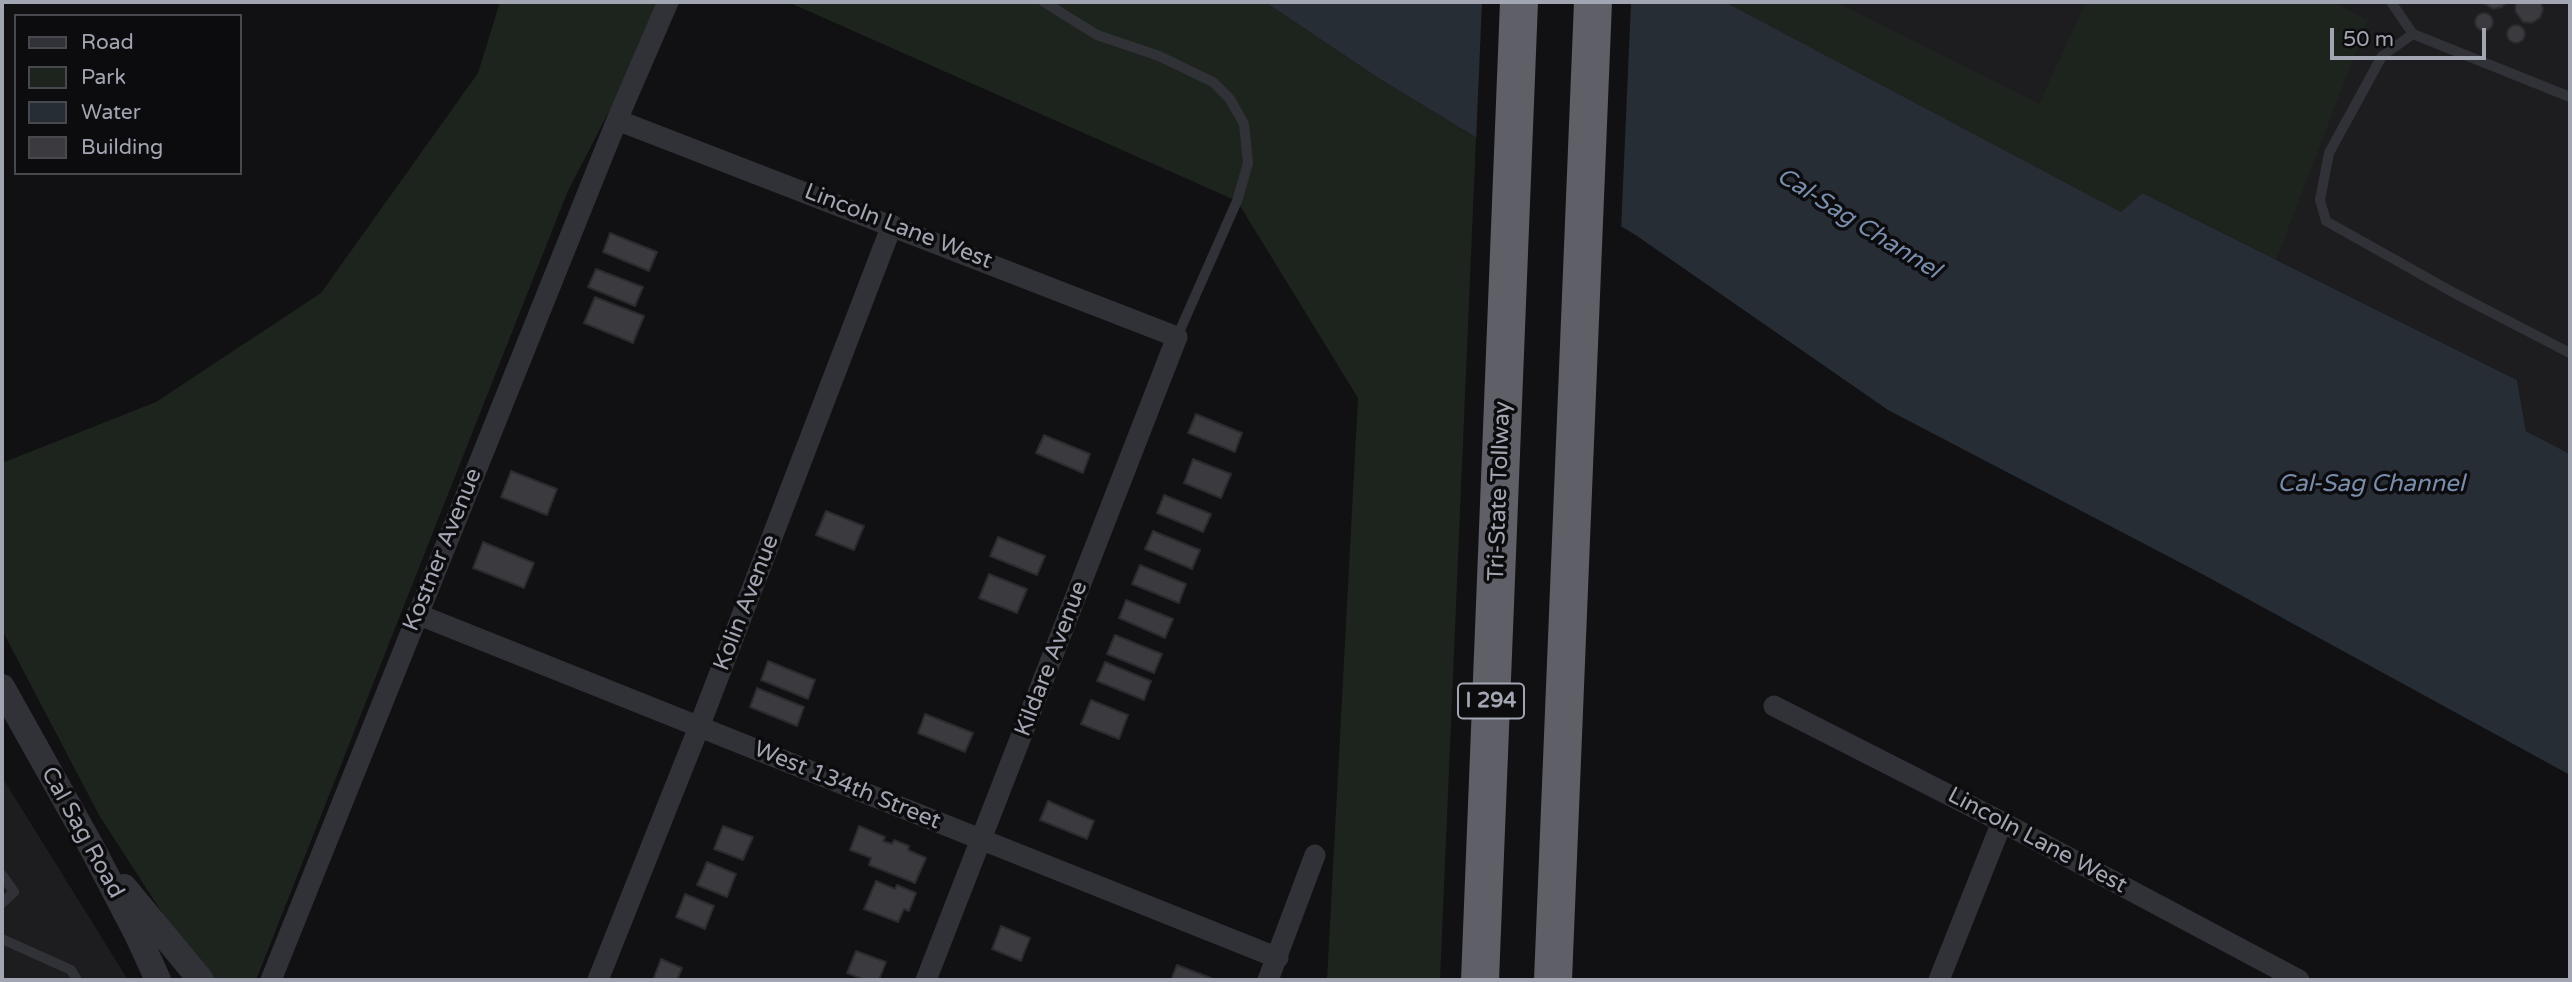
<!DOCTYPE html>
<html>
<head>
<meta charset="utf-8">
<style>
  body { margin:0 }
  #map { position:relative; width:2572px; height:982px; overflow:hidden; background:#111012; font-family:"Varela Round",sans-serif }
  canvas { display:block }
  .frame { position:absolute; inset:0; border:4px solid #a2a5b2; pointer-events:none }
  .legend { position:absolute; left:14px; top:14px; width:228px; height:161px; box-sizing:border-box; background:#0c0b0d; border:2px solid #48494f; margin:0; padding:9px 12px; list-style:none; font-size:21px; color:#a2a5b2 }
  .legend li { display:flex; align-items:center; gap:14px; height:35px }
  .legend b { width:35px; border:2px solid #48494f }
  .scale { position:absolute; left:2330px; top:28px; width:156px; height:32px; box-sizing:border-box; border:4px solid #a2a5b2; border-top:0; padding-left:9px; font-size:21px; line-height:24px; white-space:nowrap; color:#a2a5b2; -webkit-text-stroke:5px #0c0b0d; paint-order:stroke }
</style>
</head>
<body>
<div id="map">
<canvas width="2572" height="982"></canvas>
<div class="frame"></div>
<ul class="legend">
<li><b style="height:9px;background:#313237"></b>Road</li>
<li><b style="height:19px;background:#1d241e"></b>Park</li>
<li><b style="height:19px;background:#272d35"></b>Water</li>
<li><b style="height:19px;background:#3b3a3f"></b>Building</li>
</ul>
<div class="scale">50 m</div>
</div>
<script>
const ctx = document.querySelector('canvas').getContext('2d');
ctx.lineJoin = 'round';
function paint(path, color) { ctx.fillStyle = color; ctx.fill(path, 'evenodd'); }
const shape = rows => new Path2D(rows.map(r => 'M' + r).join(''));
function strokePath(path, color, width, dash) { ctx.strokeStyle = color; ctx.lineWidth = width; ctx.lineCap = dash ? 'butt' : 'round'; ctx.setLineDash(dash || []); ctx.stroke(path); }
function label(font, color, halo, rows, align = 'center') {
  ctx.font = font + ' "Varela Round",sans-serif'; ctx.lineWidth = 7; ctx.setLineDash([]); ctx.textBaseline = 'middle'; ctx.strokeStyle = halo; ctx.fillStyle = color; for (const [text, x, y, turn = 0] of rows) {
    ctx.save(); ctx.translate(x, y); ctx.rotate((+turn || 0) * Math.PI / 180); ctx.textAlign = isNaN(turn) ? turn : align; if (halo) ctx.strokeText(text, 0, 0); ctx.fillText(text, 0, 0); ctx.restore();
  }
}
paint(shape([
  [1725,2,2570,2,2570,454,2526,431,2517,380,2142,193,2121,212],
  [2,777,128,980,2,980]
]), '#1d1c1f');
paint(shape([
  [500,2,665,2,567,193,256,980,212,980,168,922,99,815,2,630,2,463,156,402,321,293,478,73],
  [788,2,1265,2,1380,79,1476,138,1440,980,1327,980,1358,398,1237,201],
  [1725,2,1835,2,2039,104,2086,2,2333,2,2368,20,2276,260,2142,193,2121,212]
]), '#1d241e');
paint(shape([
  [1265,2,1725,2,2121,212,2142,193,2517,380,2526,431,2570,454,2570,775,2202,574,1888,410,1637,236,1380,79]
]), '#272d35');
paint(shape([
  [1482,2,1631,2,1621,230,1476,142]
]), '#111012');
const building = shape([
  [2482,2,2507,2,2502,7,2493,9,2482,2],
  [2516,2,2541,2,2543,10,2540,18,2532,23,2523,22,2515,11,2516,2],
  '2475 22a9 9 0 1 1 18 0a9 9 0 1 1-18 0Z',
  '2507 34a9 9 0 1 1 18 0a9 9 0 1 1-18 0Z',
  [610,233,657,252,649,271,603,252,610,233],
  [596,269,643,287,635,306,588,287,596,269],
  [595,297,644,316,633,343,584,323,595,297],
  [1196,414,1242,433,1235,452,1188,433,1196,414],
  [1044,435,1090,454,1083,473,1036,453,1044,435],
  [1193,459,1231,474,1221,498,1184,483,1193,459],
  [511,471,557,489,547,515,501,497,511,471],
  [1164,495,1211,514,1203,532,1157,513,1164,495],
  [826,511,864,526,854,550,816,535,826,511],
  [1153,531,1200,550,1192,569,1145,549,1153,531],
  [998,537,1045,556,1037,575,990,556,998,537],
  [483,542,534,563,524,588,473,568,483,542],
  [1140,565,1186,584,1179,603,1132,584,1140,565],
  [989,574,1027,589,1017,613,979,598,989,574],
  [1126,600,1173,619,1165,638,1119,618,1126,600],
  [1115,635,1162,654,1154,673,1107,654,1115,635],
  [768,661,815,680,808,699,761,680,768,661],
  [1105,662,1151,681,1144,700,1097,681,1105,662],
  [757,688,804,707,797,726,750,707,757,688],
  [1091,700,1128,715,1119,739,1081,724,1091,700],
  [925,714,973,733,965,752,918,733,925,714],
  [1048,801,1094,821,1087,839,1040,820,1048,801],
  [723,826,753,837,743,860,714,849,723,826],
  [859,826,885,837,883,841,892,844,894,840,909,846,908,850,926,858,915,883,869,865,871,858,850,850,859,826],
  [707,862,736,874,727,897,697,885,707,862],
  [876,881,895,889,897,885,916,893,909,911,904,909,898,922,864,909,876,881],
  [685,894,714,906,705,929,676,917,685,894],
  [1001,926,1030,938,1021,961,992,949,1001,926],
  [856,951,886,962,879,980,865,980,847,973,856,951],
  [661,959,682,968,677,980,653,980,661,959],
  [1177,965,1216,980,1171,980,1177,965]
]);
paint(building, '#3b3a3f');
strokePath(building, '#2b2a2e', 2);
strokePath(shape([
  [1044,2,1097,35,1159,56,1213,82,1230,99,1244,124,1248,163,1237,201,1177,337],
  [2391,2,2413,34,2570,97],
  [2413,34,2382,56,2329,153,2320,200,2326,221,2456,294,2570,353],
  [2,875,14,892,2,903],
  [2,939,71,970,77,980]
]), '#313237', 10);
strokePath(shape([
  [617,120,1177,337,926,980],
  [417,614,1278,958],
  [1774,706,2002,822,2299,980],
  [271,980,617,120,668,2],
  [598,980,699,727,892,225],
  [1268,980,1315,855],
  [1939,980,2002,822]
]), '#313237', 21);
strokePath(shape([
  [2,687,91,846,138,936,158,980],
  [124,887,201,980]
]), '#313237', 26);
strokePath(shape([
  [1480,980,1519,2],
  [1553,980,1593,2]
]), '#5e5f67', 38);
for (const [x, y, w] of [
  [1491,701,66]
]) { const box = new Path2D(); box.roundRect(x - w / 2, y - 17.5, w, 35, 5); ctx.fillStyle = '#0c0b0d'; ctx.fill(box); strokePath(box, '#a2a5b2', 2); }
label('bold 21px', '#a2a5b2', null, [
  ["I 294",1491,701]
]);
label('23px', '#a2a5b2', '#0c0b0d', [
  ["Lincoln Lane West",898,227,21],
  ["Tri-State Tollway",1500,491,-88],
  ["Kostner Avenue",443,550,-68],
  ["Kolin Avenue",747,603,-69],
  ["Kildare Avenue",1052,659,-69],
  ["West 134th Street",847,786,22],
  ["Cal Sag Road",82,833,61],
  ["Lincoln Lane West",2037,841,28]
]);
label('italic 24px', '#798dad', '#0c0b0d', [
  ["Cal-Sag Channel",1858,224,32],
  ["Cal-Sag Channel",2371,485]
]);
</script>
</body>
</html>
